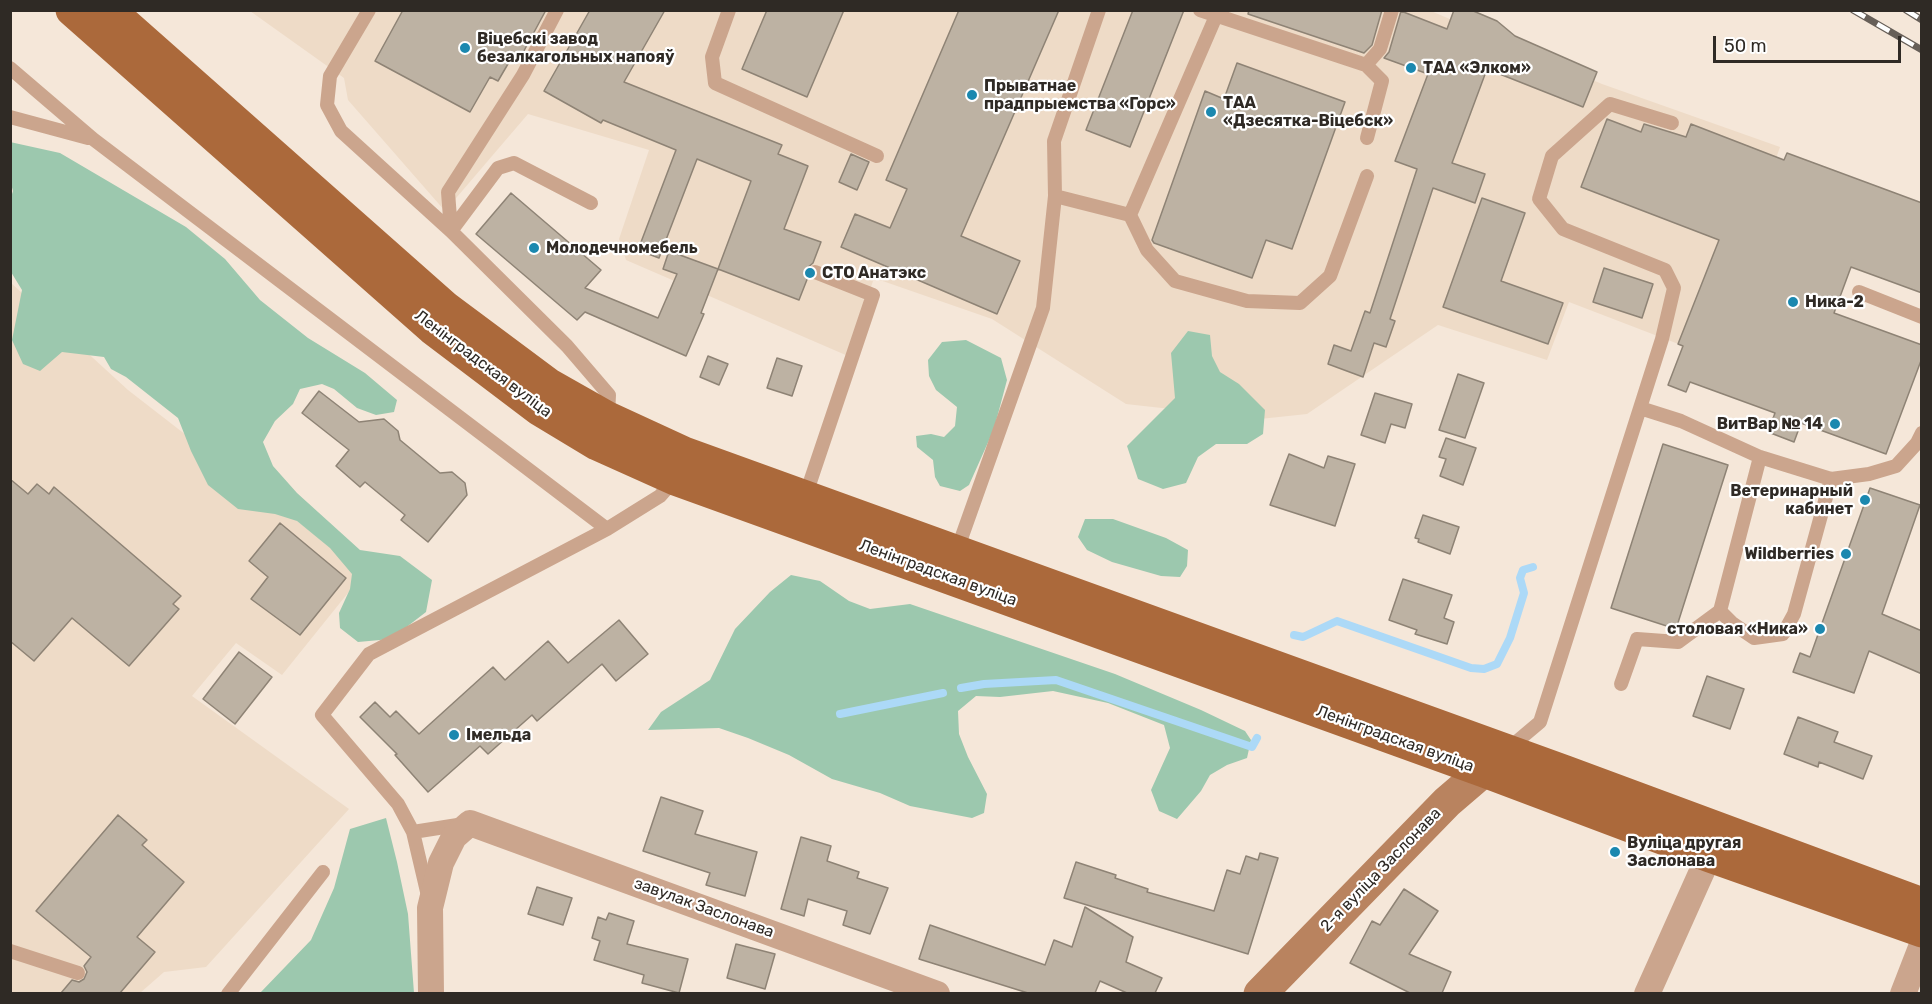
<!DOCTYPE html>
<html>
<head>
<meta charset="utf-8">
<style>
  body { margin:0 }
  #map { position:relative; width:1932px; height:1004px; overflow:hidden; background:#f5e7d9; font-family:Rubik,sans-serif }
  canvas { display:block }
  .frame { position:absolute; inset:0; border:12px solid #2f2a25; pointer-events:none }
  .scale { position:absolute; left:1713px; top:36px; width:188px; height:27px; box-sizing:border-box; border:3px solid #2f2a25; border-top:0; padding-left:8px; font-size:18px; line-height:21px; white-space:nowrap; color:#2f2a25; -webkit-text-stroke:4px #fff; paint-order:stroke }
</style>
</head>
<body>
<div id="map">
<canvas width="1932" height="1004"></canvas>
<div class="frame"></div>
<div class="scale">50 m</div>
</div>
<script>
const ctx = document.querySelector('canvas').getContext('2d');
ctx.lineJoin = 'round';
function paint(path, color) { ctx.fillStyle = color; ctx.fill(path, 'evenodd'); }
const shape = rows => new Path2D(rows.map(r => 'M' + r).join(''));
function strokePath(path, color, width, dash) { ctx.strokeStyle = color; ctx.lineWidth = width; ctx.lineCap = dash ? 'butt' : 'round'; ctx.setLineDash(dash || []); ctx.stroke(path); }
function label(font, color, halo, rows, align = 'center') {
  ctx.font = font + ' Rubik,sans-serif'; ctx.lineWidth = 4.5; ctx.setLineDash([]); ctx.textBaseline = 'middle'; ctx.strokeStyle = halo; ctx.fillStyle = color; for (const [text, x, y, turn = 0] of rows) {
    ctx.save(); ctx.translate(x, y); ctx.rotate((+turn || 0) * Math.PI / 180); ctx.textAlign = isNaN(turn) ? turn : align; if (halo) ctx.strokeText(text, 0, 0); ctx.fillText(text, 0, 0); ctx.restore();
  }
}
paint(shape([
  [250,11,1431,11,1602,84,1780,147,1707,355,1569,302,1547,360,1438,325,1307,414,1260,419,1126,404,992,319,874,278,848,356,626,260,619,239,649,150,528,114,445,211,348,100,344,78],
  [10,282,128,390,364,573,282,675,236,643,192,696,349,809,206,967,164,972,140,993,11,993]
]), '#eedbc7');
paint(shape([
  [10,142,60,153,186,227,225,259,260,300,308,338,365,373,397,400,394,412,376,415,357,408,334,389,322,384,300,389,293,404,275,421,263,442,273,466,297,493,360,550,400,556,432,580,426,612,391,639,358,642,340,628,339,613,350,589,352,574,330,548,297,521,275,514,238,509,208,485,191,451,178,418,126,377,111,369,104,357,62,352,40,371,23,364,12,340,22,290,11,272,10,200,13,191,10,180],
  [1188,331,1210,335,1212,356,1220,372,1239,384,1265,410,1263,434,1247,444,1216,444,1198,457,1186,483,1163,489,1138,479,1127,446,1175,398,1171,353],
  [966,340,1001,358,1007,380,994,429,969,485,960,491,940,486,935,477,933,460,917,447,916,436,931,434,944,437,955,426,957,407,936,390,929,376,928,360,942,342],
  [1085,519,1113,519,1166,538,1188,550,1187,566,1180,577,1161,576,1112,562,1087,550,1078,537],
  [791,575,820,581,849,601,870,609,910,604,1115,674,1201,710,1245,731,1251,740,1247,758,1227,765,1210,775,1201,791,1177,819,1159,811,1151,790,1170,748,1164,725,1108,703,1053,691,1000,697,976,696,958,711,959,734,968,757,987,794,984,813,972,818,910,806,880,793,832,779,789,755,748,738,719,728,648,730,661,712,710,680,735,629,770,592],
  [386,818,397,862,408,914,414,993,260,993,311,940,334,888,350,829]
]), '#9cc8ae');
strokePath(shape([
  [1294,635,1303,637,1337,621,1471,668,1484,669,1497,664,1510,638,1524,593,1520,578,1523,570,1533,567],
  [961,688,984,684,1056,680,1252,747,1257,738],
  [840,714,943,693]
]), '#acd9f7', 8);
const building = shape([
  [403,10,546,10,519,60,512,57,498,81,490,77,470,112,375,61,403,10],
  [590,10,665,10,624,82,782,145,778,154,808,166,784,229,821,242,813,263,806,269,808,277,799,300,718,269,751,181,697,159,659,258,638,250,676,150,603,120,601,123,544,91,590,10],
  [767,10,844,10,807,97,742,69,767,10],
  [959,10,1059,10,961,236,1020,261,997,314,841,247,855,214,890,228,907,189,886,180,959,10],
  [1133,10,1184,10,1130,147,1086,130,1133,10],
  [1249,10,1382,10,1372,45,1364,53,1248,14,1249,10],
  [1454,10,1471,10,1497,21,1515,36,1597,72,1583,107,1487,69,1452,163,1485,174,1475,203,1433,188,1390,319,1395,321,1386,347,1374,343,1363,377,1328,364,1334,345,1351,351,1365,311,1370,313,1417,169,1395,161,1428,74,1384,58,1389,52,1401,11,1447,29,1454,10],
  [1237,63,1345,102,1292,249,1266,240,1252,278,1154,243,1152,240,1205,91,1224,99,1237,63],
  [1607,119,1641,132,1644,124,1686,137,1691,124,1784,160,1787,153,1922,203,1922,293,1851,267,1834,313,1922,345,1922,358,1886,454,1801,423,1794,442,1768,432,1775,413,1690,382,1686,392,1668,385,1683,346,1678,344,1719,240,1581,187,1607,119],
  [851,154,869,162,857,190,839,182,851,154],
  [511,193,601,270,585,288,658,318,677,274,663,269,669,251,718,269,701,313,704,314,686,356,585,312,577,320,476,234,511,193],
  [1482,198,1525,213,1501,281,1563,303,1548,344,1443,307,1482,198],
  [1604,268,1653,284,1642,318,1593,302,1604,268],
  [708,356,728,364,719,385,700,377,708,356],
  [777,358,802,366,792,396,767,388,777,358],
  [1458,374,1484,383,1465,438,1439,430,1458,374],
  [319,391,359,422,384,419,398,431,400,440,440,473,452,472,465,483,467,495,428,542,401,520,405,515,365,482,360,487,336,466,349,450,302,413,319,391],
  [1375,393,1412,404,1405,428,1391,424,1385,443,1361,435,1375,393],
  [1446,438,1476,448,1463,485,1440,476,1446,459,1439,457,1446,438],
  [1663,444,1728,465,1676,629,1611,608,1663,444],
  [1289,454,1324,468,1328,456,1355,464,1335,526,1270,505,1289,454],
  [10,479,28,494,37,484,49,494,54,487,181,596,173,604,179,609,129,666,72,618,34,661,10,641,10,479],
  [1870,488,1920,505,1882,614,1922,631,1922,674,1869,651,1854,693,1793,672,1800,653,1810,657,1870,488],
  [1423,515,1459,527,1450,554,1418,542,1419,539,1415,538,1423,515],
  [280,523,346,578,300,635,251,599,268,577,249,561,280,523],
  [1403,579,1452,595,1444,618,1454,622,1447,644,1415,634,1417,630,1389,620,1403,579],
  [619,620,648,654,616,681,602,664,537,721,532,715,488,754,480,746,428,792,395,755,397,754,360,717,375,702,390,717,396,711,419,734,493,667,505,680,548,641,568,663,619,620],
  [239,652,272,677,235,724,203,699,239,652],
  [1707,676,1744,689,1730,729,1693,716,1707,676],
  [1798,717,1838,732,1834,742,1872,756,1863,779,1819,762,1818,767,1784,754,1798,717],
  [661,797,703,811,695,834,757,852,745,896,706,885,710,873,643,851,661,797],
  [118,815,147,840,142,845,184,882,137,937,155,952,120,993,61,993,72,980,79,982,84,979,87,972,84,966,91,957,36,911,118,815],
  [801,837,831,846,827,861,859,872,857,878,888,888,870,934,843,925,847,911,808,899,804,916,781,909,801,837],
  [1260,853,1278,858,1248,954,1064,898,1076,862,1116,875,1115,878,1148,889,1147,892,1214,911,1227,870,1240,874,1246,856,1258,860,1260,853],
  [537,887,572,898,563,925,528,914,537,887],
  [1404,889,1438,911,1409,954,1451,972,1442,993,1410,993,1350,963,1372,921,1380,925,1404,889],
  [1085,907,1133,937,1126,962,1162,978,1155,993,1127,993,1100,981,1095,993,1028,993,919,959,930,925,1045,965,1054,940,1072,947,1085,907],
  [609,913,634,921,627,944,688,959,679,993,642,983,644,975,594,960,600,941,592,938,598,917,606,920,609,913],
  [736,944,775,954,765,989,727,978,736,944]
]);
paint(building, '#bdb2a3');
strokePath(building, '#8e8375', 1.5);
strokePath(shape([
  [369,10,330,76,327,105,341,131,451,231,567,346,609,395,608,415],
  [729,10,712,57,715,83,877,156],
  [1200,10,1366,65,1382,81,1367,138],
  [1366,65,1380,49,1392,10],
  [10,68,93,139,607,529],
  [10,117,88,138],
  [1055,196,1130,215,1147,250,1175,281,1247,301,1300,303,1330,276,1367,176],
  [1130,215,1216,16],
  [451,231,448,192,523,75,557,10],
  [451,231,498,168,514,163,591,203],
  [1859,292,1922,317],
  [1640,408,1681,421,1760,457,1831,479,1794,614,1783,634,1754,638,1732,623,1720,611,1760,457],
  [1831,479,1869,474,1896,466,1917,443,1922,433],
  [805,497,873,295,815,272],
  [956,553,1043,308,1055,196,1054,141,1099,10],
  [1621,684,1637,639,1678,642,1720,611],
  [1508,749,1540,722,1662,339,1674,288,1665,270,1563,229,1539,199,1552,156,1610,104,1672,123],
  [413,832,464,824],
  [428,896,413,832,398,804,322,715,369,654,607,529,660,496,675,479],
  [10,951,78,973],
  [228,994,323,872]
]), '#cba58d', 14);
strokePath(shape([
  [431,994,430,908,441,863,454,837,470,823,937,994],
  [1647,994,1716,840],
  [1903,994,1922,945]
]), '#cba58d', 26);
strokePath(shape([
  [1260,994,1447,802,1503,754]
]), '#b9835f', 33);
strokePath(shape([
  [72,10,432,328,539,409,597,444,675,479,1484,771,1710,856,1922,931],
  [109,10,446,308,548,384,608,418,684,453,1566,772,1922,904]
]), '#ab693b', 33);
const rail = shape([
  [1853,10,1922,50],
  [1906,10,1922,20]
]);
strokePath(rail, '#675f58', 7);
strokePath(rail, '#fff', 4.5, [14]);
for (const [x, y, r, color] of [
  [465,48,6,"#1b88af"],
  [1411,68,6,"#1b88af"],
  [972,95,6,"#1b88af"],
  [1211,112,6,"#1b88af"],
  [534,248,6,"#1b88af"],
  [810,273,6,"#1b88af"],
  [1793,302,6,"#1b88af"],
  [1835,424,6,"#1b88af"],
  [1865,500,6,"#1b88af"],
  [1846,554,6,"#1b88af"],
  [1820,629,6,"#1b88af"],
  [454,735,6,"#1b88af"],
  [1615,852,6,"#1b88af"]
]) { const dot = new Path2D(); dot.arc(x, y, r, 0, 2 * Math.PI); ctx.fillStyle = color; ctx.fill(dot); strokePath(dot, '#fff', 2); }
label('bold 16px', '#2f2a25', '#fff', [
  ["Віцебскі завод",477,39],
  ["безалкагольных напояў",477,57],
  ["ТАА «Элком»",1423,68],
  ["Прыватнае",984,86],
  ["прадпрыемства «Горс»",984,104],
  ["ТАА",1223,103],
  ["«Дзесятка-Віцебск»",1223,121],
  ["Молодечномебель",546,248],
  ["СТО Анатэкс",822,273],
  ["Ника-2",1805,302],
  ["ВитВар № 14",1823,424,"right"],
  ["Ветеринарный",1853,491,"right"],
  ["кабинет",1853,509,"right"],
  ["Wildberries",1834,554,"right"],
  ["столовая «Ника»",1808,629,"right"],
  ["Імельда",466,735],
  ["Вуліца другая",1627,843],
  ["Заслонава",1627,861]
], 'left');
label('16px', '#2f2a25', '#fff', [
  ["Ленінградская вуліца",483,364,37],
  ["Ленінградская вуліца",938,573,20],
  ["Ленінградская вуліца",1395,739,20],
  ["2-я вуліца Заслонава",1381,870,-46],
  ["завулак Заслонава",704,908,20]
]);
</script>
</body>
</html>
